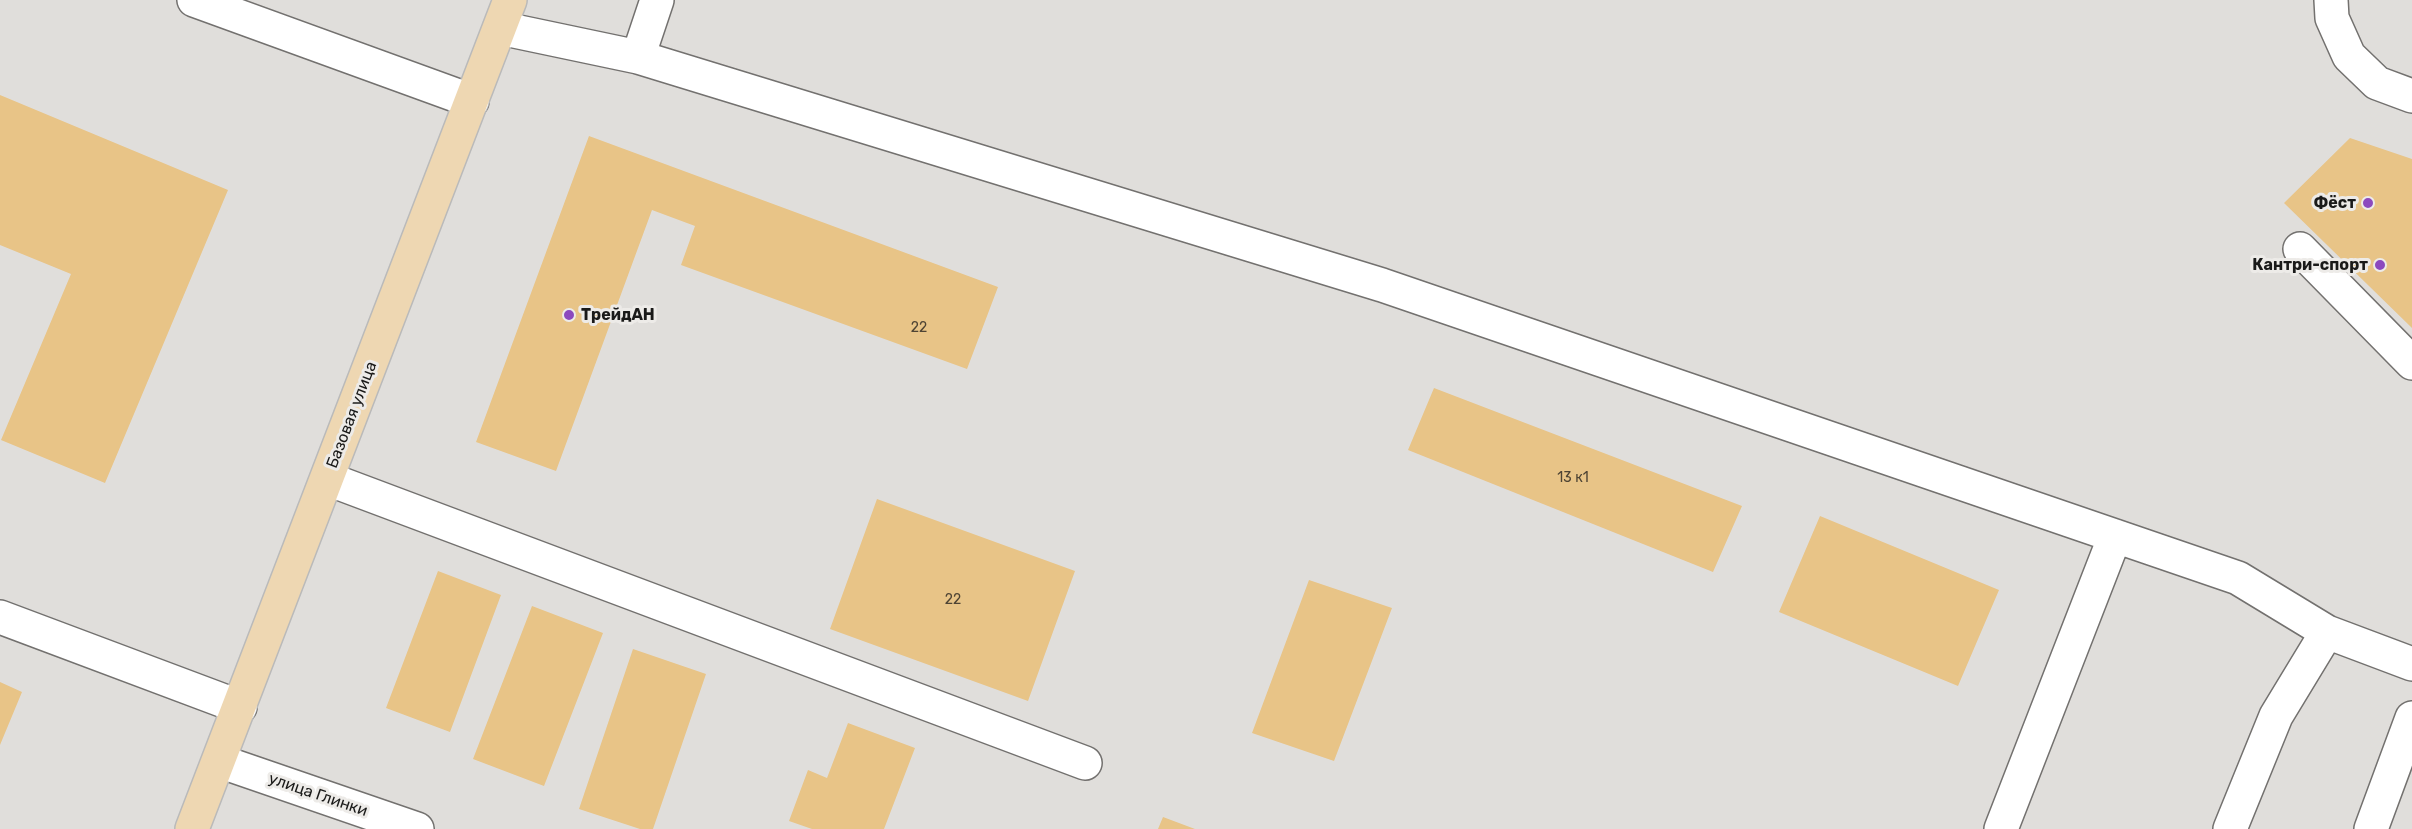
<!DOCTYPE html>
<html>
<head>
<meta charset="utf-8">
<style>
  body { margin:0 }
  canvas { display:block; background:#e0dedb }
</style>
</head>
<body>
<canvas width="2412" height="829"></canvas>
<script>
const ctx = document.querySelector('canvas').getContext('2d');
ctx.lineJoin = 'round';
function paint(path, color) { ctx.fillStyle = color; ctx.fill(path, 'evenodd'); }
const shape = rows => new Path2D(rows.map(r => 'M' + r).join(''));
function strokePath(path, color, width, dash) { ctx.strokeStyle = color; ctx.lineWidth = width; ctx.lineCap = dash ? 'butt' : 'round'; ctx.setLineDash(dash || []); ctx.stroke(path); }
function label(font, color, halo, rows, align = 'center') {
  ctx.font = font + ' Rubik,sans-serif'; ctx.lineWidth = 6; ctx.setLineDash([]); ctx.textBaseline = 'middle'; ctx.strokeStyle = halo; ctx.fillStyle = color; for (const [text, x, y, turn = 0] of rows) {
    ctx.save(); ctx.translate(x, y); ctx.rotate((+turn || 0) * Math.PI / 180); ctx.textAlign = isNaN(turn) ? turn : align; if (halo) ctx.strokeText(text, 0, 0); ctx.fillText(text, 0, 0); ctx.restore();
  }
}
paint(shape([
  [0,95,228,190,105,483,1,440,71,274,0,245],
  [589,136,998,287,967,369,681,265,695,226,652,210,556,471,476,442],
  [2350,138,2412,159,2412,328,2284,203],
  [1434,388,1742,506,1713,572,1408,450],
  [877,499,1075,571,1028,701,830,629],
  [1820,516,1999,590,1958,686,1779,612],
  [438,571,501,595,450,732,386,708],
  [1309,580,1392,608,1334,761,1252,733],
  [532,606,603,633,544,786,473,759],
  [633,649,706,674,653,829,640,829,579,809],
  [0,682,22,692,0,745],
  [848,723,915,748,884,829,812,829,789,821,808,770,827,778],
  [1163,817,1195,829,1158,829]
]), '#e8c487');
const minor = shape([
  [194,0,472,101],
  [2331,0,2332,18,2349,56,2377,83,2412,96],
  [500,28,638,57,1382,285,2238,578,2327,632,2412,664],
  [638,57,657,0],
  [2300,249,2412,363],
  [328,479,1085,763],
  [0,617,240,707],
  [219,761,417,829],
  [2001,829,2115,536],
  [2230,829,2276,716,2327,632],
  [2371,829,2412,718]
]);
const major = shape([
  [192,829,510,0]
]);
strokePath(minor, '#73716f', 36);
strokePath(major, '#bababa', 36);
strokePath(minor, '#fff', 33);
strokePath(major, '#eed7b2', 33);
for (const [x, y, r, color] of [
  [2368,203,6,"#8c49be"],
  [2380,265,6,"#8c49be"],
  [569,315,6,"#8c49be"]
]) { const dot = new Path2D(); dot.arc(x, y, r, 0, 2 * Math.PI); ctx.fillStyle = color; ctx.fill(dot); strokePath(dot, '#edebe8', 2); }
label('14px', '#4e4434', null, [
  ["22",919,328],
  ["13 к1",1573,478],
  ["22",953,600]
]);
label('bold 16px', '#1a1a19', '#edebe8', [
  ["Фёст",2356,203],
  ["Кантри-спорт",2368,265],
  ["ТрейдАН",581,315,"left"]
], 'right');
label('16px', '#1a1a19', '#edebe8', [
  ["Базовая улица",352,415,-69],
  ["улица Глинки",318,795,19]
]);
</script>
</body>
</html>
